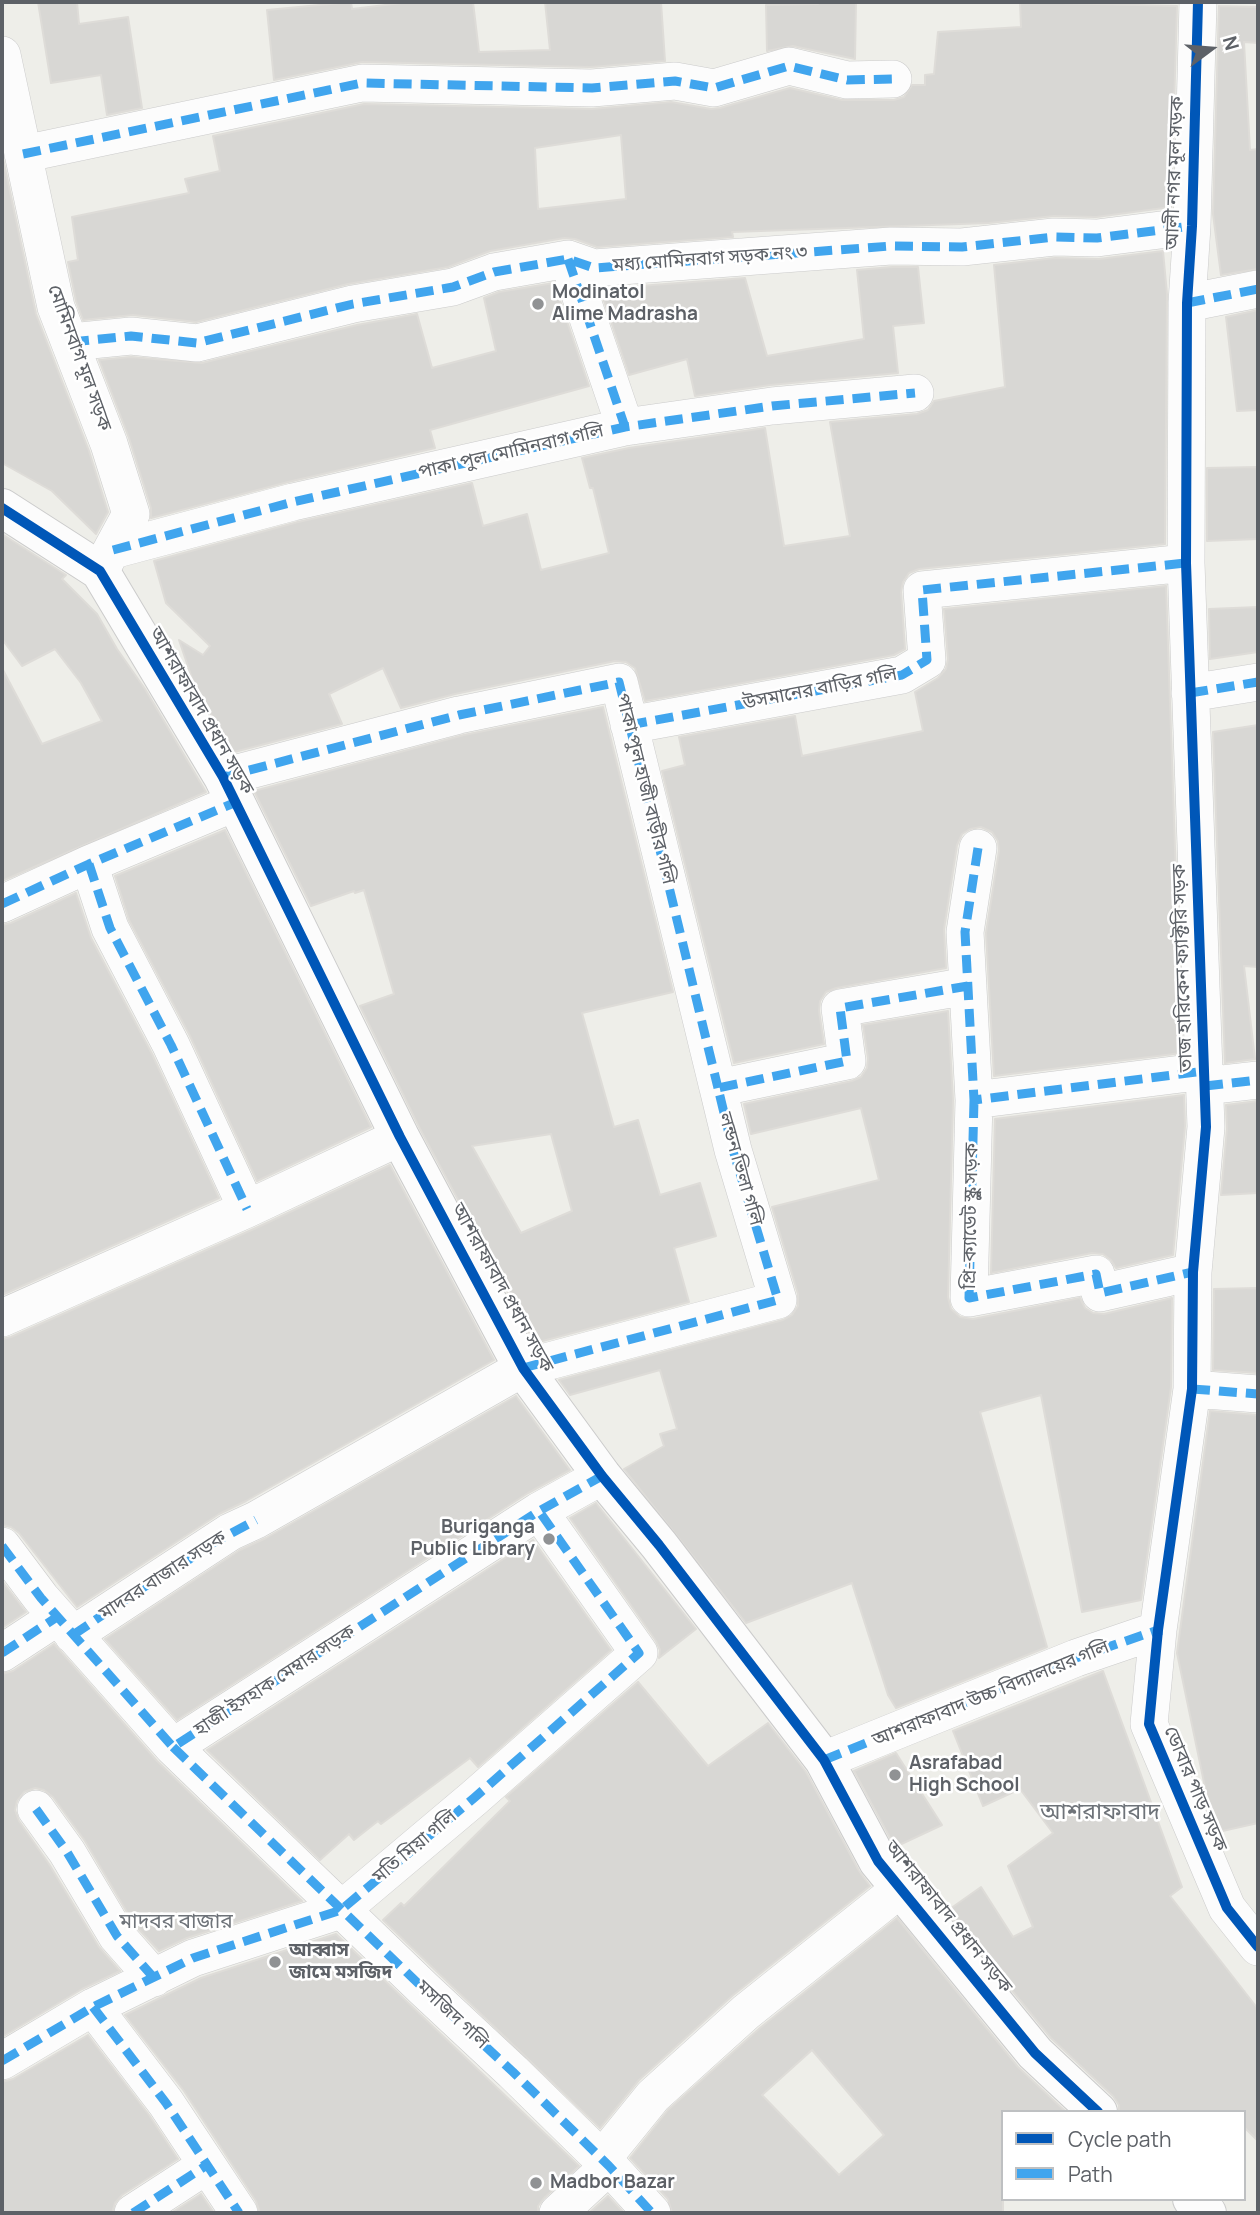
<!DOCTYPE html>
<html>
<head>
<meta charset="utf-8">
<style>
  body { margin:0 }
  #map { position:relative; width:1260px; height:2215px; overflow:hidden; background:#eeeee9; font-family:Manrope,sans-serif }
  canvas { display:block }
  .frame { position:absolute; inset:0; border:4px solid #5d6167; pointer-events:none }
  .legend { position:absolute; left:1001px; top:2110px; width:245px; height:91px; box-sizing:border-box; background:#fff; border:2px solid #bec0c2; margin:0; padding:9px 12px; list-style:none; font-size:21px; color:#5d6167 }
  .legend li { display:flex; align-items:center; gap:14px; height:35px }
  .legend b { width:35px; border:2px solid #bec0c2 }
  .north { position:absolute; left:1176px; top:14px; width:70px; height:70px; -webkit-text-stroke:5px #fff; paint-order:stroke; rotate:74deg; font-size:19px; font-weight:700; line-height:28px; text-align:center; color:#5d6167 }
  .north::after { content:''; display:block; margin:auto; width:24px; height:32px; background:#5d6167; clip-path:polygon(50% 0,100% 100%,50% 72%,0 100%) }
</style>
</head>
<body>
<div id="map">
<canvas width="1260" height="2215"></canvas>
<div class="frame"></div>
<ul class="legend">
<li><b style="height:9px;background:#0057b8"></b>Cycle path</li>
<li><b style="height:9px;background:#40a5ee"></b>Path</li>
</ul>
<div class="north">N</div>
</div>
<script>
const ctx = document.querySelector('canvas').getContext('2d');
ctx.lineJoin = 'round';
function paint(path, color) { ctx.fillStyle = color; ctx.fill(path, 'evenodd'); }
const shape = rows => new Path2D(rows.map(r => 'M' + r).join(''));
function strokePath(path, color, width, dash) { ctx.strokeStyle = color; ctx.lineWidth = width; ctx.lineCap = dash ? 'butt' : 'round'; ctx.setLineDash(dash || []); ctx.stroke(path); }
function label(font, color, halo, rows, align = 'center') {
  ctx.font = font + ' Manrope,"Noto Sans Bengali",sans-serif'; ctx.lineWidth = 5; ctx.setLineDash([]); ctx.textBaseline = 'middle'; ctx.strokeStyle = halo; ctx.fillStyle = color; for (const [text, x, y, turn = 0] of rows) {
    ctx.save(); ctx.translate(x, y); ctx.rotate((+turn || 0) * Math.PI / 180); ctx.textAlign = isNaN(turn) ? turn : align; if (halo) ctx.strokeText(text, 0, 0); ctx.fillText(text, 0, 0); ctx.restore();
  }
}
const building = shape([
  [38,2,77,2,79,24,128,17,142,108,107,115,101,75,51,83,38,2],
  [351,2,352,9,410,2,473,2,479,52,550,50,545,2,661,2,665,61,591,67,362,62,274,80,267,10,351,2],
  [818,2,856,2,855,59,793,46,767,51,766,5,818,4,818,2],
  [1020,2,1177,6,1171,207,1096,217,1054,216,989,223,732,232,733,237,597,247,575,239,564,238,490,251,448,267,348,284,196,322,133,315,83,320,76,301,68,262,78,260,72,217,189,193,185,179,220,171,213,136,364,104,592,109,671,102,711,109,720,108,790,88,842,100,894,100,904,97,912,85,925,85,925,75,934,74,938,32,1021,27,1020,2],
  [621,135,626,199,538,209,535,148,621,135],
  [1219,6,1258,7,1258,43,1244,42,1250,150,1258,149,1258,269,1221,275,1213,214,1219,6],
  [2,154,36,314,89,451,108,512,96,534,52,491,2,463,2,154],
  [1163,251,1167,294,1165,544,919,569,909,573,903,582,901,592,905,649,894,655,645,701,635,668,626,662,615,661,455,694,401,708,383,668,329,694,342,724,234,752,196,690,179,640,203,655,210,646,166,603,154,561,298,522,472,483,483,526,527,514,541,570,609,553,593,488,590,488,582,458,629,448,765,428,784,546,850,536,830,422,917,414,928,410,934,401,1005,387,994,265,1055,258,1099,259,1163,251],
  [892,267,918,267,924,323,893,326,898,373,770,385,695,396,687,359,629,375,600,289,745,278,767,356,864,339,857,270,892,267],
  [554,283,589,386,430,430,435,448,288,482,151,518,151,508,129,438,99,360,131,357,202,363,357,325,417,314,432,368,496,351,484,298,499,292,554,283],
  [1258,310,1258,410,1237,411,1226,317,1258,310],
  [1258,467,1258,539,1207,541,1207,468,1258,467],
  [2,534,66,575,62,579,97,614,117,649,145,689,206,792,2,881,2,668,42,744,102,721,81,683,55,649,22,666,2,639,2,534],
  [1166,586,1182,1053,994,1076,986,933,999,851,998,841,992,832,981,827,970,829,962,834,957,845,944,929,946,968,836,988,826,992,820,1001,819,1011,824,1044,734,1063,662,771,685,765,679,737,795,716,802,756,923,731,915,692,938,678,946,669,948,659,944,609,1166,586],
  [1258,607,1258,652,1210,659,1209,609,1258,607],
  [603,707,673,992,582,1013,614,1127,638,1120,660,1195,700,1183,716,1236,674,1248,689,1302,535,1343,419,1127,360,1006,394,994,364,890,355,893,354,891,311,906,254,791,464,735,603,707],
  [551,1134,572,1211,521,1233,472,1146,551,1134],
  [1258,725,1258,967,1244,966,1255,1059,1225,1063,1213,732,1258,725],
  [225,830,371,1127,257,1181,190,1036,129,920,115,876,225,830],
  [76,893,91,938,152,1054,219,1198,2,1295,2,925,11,923,76,893],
  [948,1011,953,1100,948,1297,951,1309,960,1317,973,1319,1080,1298,1085,1308,1093,1313,1104,1314,1172,1298,1171,1387,1141,1600,1082,1612,1041,1395,980,1412,1047,1647,896,1708,888,1695,852,1583,746,1623,624,1469,664,1446,660,1434,677,1429,660,1370,570,1395,559,1380,783,1320,792,1315,798,1306,798,1294,772,1207,879,1180,861,1108,751,1134,744,1104,852,1081,861,1077,867,1068,868,1058,863,1025,948,1011],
  [1184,1095,1185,1126,1173,1255,1116,1268,1111,1260,1103,1254,1092,1253,991,1273,995,1119,1184,1095],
  [1258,1101,1258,1193,1221,1195,1227,1129,1226,1105,1258,1101],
  [390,1165,494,1360,246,1501,219,1514,77,1607,19,1533,11,1527,2,1525,2,1339,11,1337,256,1228,390,1165],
  [1258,1288,1258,1373,1213,1370,1214,1289,1258,1288],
  [516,1396,570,1470,528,1493,177,1720,105,1639,240,1550,266,1538,516,1396],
  [1210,1411,1258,1415,1258,1823,1218,1832,1211,1816,1177,1653,1210,1411],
  [596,1503,696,1629,659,1658,660,1650,656,1641,570,1518,596,1503],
  [533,1540,611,1650,478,1767,470,1758,381,1824,378,1821,354,1840,349,1834,320,1860,207,1750,533,1540],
  [2,1581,26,1612,2,1628,2,1581],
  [54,1644,157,1761,302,1901,187,1938,159,1951,134,1924,85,1841,53,1797,44,1790,35,1788,24,1792,17,1801,15,1810,19,1821,49,1864,99,1947,120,1971,82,1989,2,2037,2,1674,13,1671,54,1644],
  [1103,1671,1182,1887,1170,1896,1258,2009,1258,2141,1244,2127,1244,2112,1119,2112,1119,2105,1113,2096,1051,2038,947,1911,981,1887,1013,1937,1033,1927,1008,1866,1053,1833,1020,1789,983,1806,953,1731,1103,1671],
  [638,1682,708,1766,768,1723,806,1772,859,1871,870,1886,732,1996,639,2080,600,2128,383,1920,401,1903,404,1906,510,1801,506,1797,638,1682],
  [896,1753,942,1825,895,1847,854,1771,896,1753],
  [897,1918,1018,2067,1066,2112,1003,2112,1003,2213,672,2213,668,2199,630,2158,668,2110,760,2028,897,1918],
  [812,2050,884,2135,839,2175,762,2095,812,2050],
  [336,1934,579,2166,544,2198,538,2206,538,2213,260,2213,256,2201,184,2091,125,2015,201,1978,336,1934],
  [88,2035,149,2115,178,2159,122,2195,115,2203,112,2213,2,2213,2,2082,13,2079,88,2035],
  [201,2194,214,2213,171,2213,201,2194],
  [608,2196,624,2213,589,2213,608,2196]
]);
paint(building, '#d8d7d4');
strokePath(building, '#dedcd8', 2);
const minor = shape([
  [1198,2,1192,226,1187,303,1186,563,1206,1127,1193,1272,1192,1389,1158,1630,1149,1724,1227,1908,1258,1947],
  [2,55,56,307,109,444,131,514,104,564],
  [23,154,362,83,592,88,675,81,714,88,789,66,847,80,893,79],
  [568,259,625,427],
  [1187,303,1258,289],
  [71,342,131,336,197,343,353,304,453,287,494,272,568,259,594,268,891,246,962,247,1054,237,1097,238,1192,226],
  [113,550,293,502,625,427,772,406,915,393],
  [1190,693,1258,682],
  [629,725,902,675,927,660,922,590,1186,563],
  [223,777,459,715,619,682,718,1088],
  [978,848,965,932,974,1100,1205,1071],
  [89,864,110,928,171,1045,247,1209],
  [2,904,89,864,234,803],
  [1205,1086,1258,1080],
  [974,1100,969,1298,1096,1274,1100,1293,1193,1272],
  [2,1318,247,1209,400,1137],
  [1192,1389,1258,1394],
  [2,1546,41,1598,173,1747,539,1511,602,1476],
  [73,1635,230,1532,256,1520,523,1368,778,1300,733,1150,718,1088,847,1061,840,1008,968,986],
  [2,1653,57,1617],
  [173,1747,424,1989,513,2072,609,2166,652,2213],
  [824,1760,1076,1658,1158,1630],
  [36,1809,67,1852,117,1936,154,1978],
  [93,2007,166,2103,239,2213],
  [2,2061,93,2007,193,1958,341,1910,474,1798,639,1653,539,1511],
  [602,2159,653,2096,746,2012,900,1889],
  [133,2213,207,2165],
  [558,2213,609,2166]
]);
const tertiary = shape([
  [2,508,100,571,223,777,400,1137,523,1368,602,1476,659,1545,824,1760,878,1861,1035,2053,1098,2112],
  [1192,2199,1207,2213]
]);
strokePath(minor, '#cbcbcb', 38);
strokePath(tertiary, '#cbcbcb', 40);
strokePath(minor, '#fcfcfc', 37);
strokePath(tertiary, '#fcfcfc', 38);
strokePath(shape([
  [23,154,362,83,592,88,675,81,714,88,789,66,847,80,893,79],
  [568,259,625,427],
  [1187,303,1258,289],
  [71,342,131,336,197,343,353,304,453,287,494,272,568,259,594,268,891,246,962,247,1054,237,1097,238,1192,226],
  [113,550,293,502,625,427,772,406,915,393],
  [1190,693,1258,682],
  [629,725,902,675,927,660,922,590,1186,563],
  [223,777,459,715,619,682,718,1088],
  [978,848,965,932,974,1100,1205,1071],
  [89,864,110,928,171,1045,247,1209],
  [2,904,89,864,234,803],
  [1205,1086,1258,1080],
  [974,1100,969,1298,1096,1274,1100,1293,1193,1272],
  [523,1368,778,1300,733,1150,718,1088,847,1061,840,1008,968,986],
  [1192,1389,1258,1394],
  [2,1546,41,1598,173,1747,539,1511,602,1476],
  [73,1635,147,1585,173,1571,209,1545,256,1520],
  [2,1653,57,1617],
  [173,1747,424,1989,513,2072,609,2166,652,2213],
  [824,1760,1076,1658,1158,1630,1158,1635],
  [36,1809,67,1852,117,1936,154,1978],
  [93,2007,166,2103,239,2213],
  [2,2061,93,2007,193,1958,341,1910,474,1798,639,1653,539,1511],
  [133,2213,207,2165]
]), '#40a5ee', 9, [18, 9]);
strokePath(shape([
  [1198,2,1192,226,1187,303,1186,563,1206,1127,1193,1272,1192,1389,1158,1630,1149,1724,1227,1908,1258,1947],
  [2,508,100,571,223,777,400,1137,523,1368,602,1476,659,1545,824,1760,878,1861,1035,2053,1098,2112]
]), '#0057b8', 10);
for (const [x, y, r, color] of [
  [538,304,7,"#909294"],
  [549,1539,7,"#909294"],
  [895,1775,7,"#909294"],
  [275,1962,7,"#909294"],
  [536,2183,7,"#909294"]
]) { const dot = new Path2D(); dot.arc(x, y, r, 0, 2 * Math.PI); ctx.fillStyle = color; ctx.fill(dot); strokePath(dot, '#fff', 2.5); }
label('19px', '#5d6167', '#fff', [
  ["আলী নগর মূল সড়ক",1175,173,-88],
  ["মধ্য মোমিনবাগ সড়ক নং ৩",710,259,-4],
  ["মোমিনবাগ মূল সড়ক",79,358,70],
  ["পাকা পুল মোমিনবাগ গলি",511,452,-13],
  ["উসমানের বাড়ির গলি",820,689,-11],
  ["আশরাফাবাদ প্রধান সড়ক",201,711,60],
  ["পাকা পুল হাজী বাড়ীর গলি",645,789,76],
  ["তাজ হারিকেন ফ্যাক্টরি সড়ক",1183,968,-92],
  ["লন্ডন ভিলা গলি",740,1169,74],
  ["প্রি-ক্যাডেট স্কুল সড়ক",971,1216,-89],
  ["আশরাফাবাদ প্রধান সড়ক",502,1288,61],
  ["মাদবর বাজার সড়ক",163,1576,-33],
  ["হাজী ইসহাক মেম্বার সড়ক",275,1681,-33],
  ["আশরাফাবাদ উচ্চ বিদ্যালয়ের গলি",991,1694,-22],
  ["ডোবার পাড় সড়ক",1195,1789,67],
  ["মতি মিয়া গলি",415,1847,-40],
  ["আশরাফাবাদ প্রধান সড়ক",948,1917,51],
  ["মসজিদ গলি",452,2015,43]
]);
label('bold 19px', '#5d6167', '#fff', [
  ["Modinatol",552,293],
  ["Alime Madrasha",552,315],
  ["Buriganga",535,1528,"right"],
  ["Public Library",535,1550,"right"],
  ["Asrafabad",909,1764],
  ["High School",909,1786],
  ["আব্বাস",289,1951],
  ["জামে মসজিদ",289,1973],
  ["Madbor Bazar",550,2183]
], 'left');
label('21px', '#6e7379', '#fff', [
  ["মাদবর বাজার",176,1922]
]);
label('23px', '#6e7379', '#fff', [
  ["আশরাফাবাদ",1100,1813]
]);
</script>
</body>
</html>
